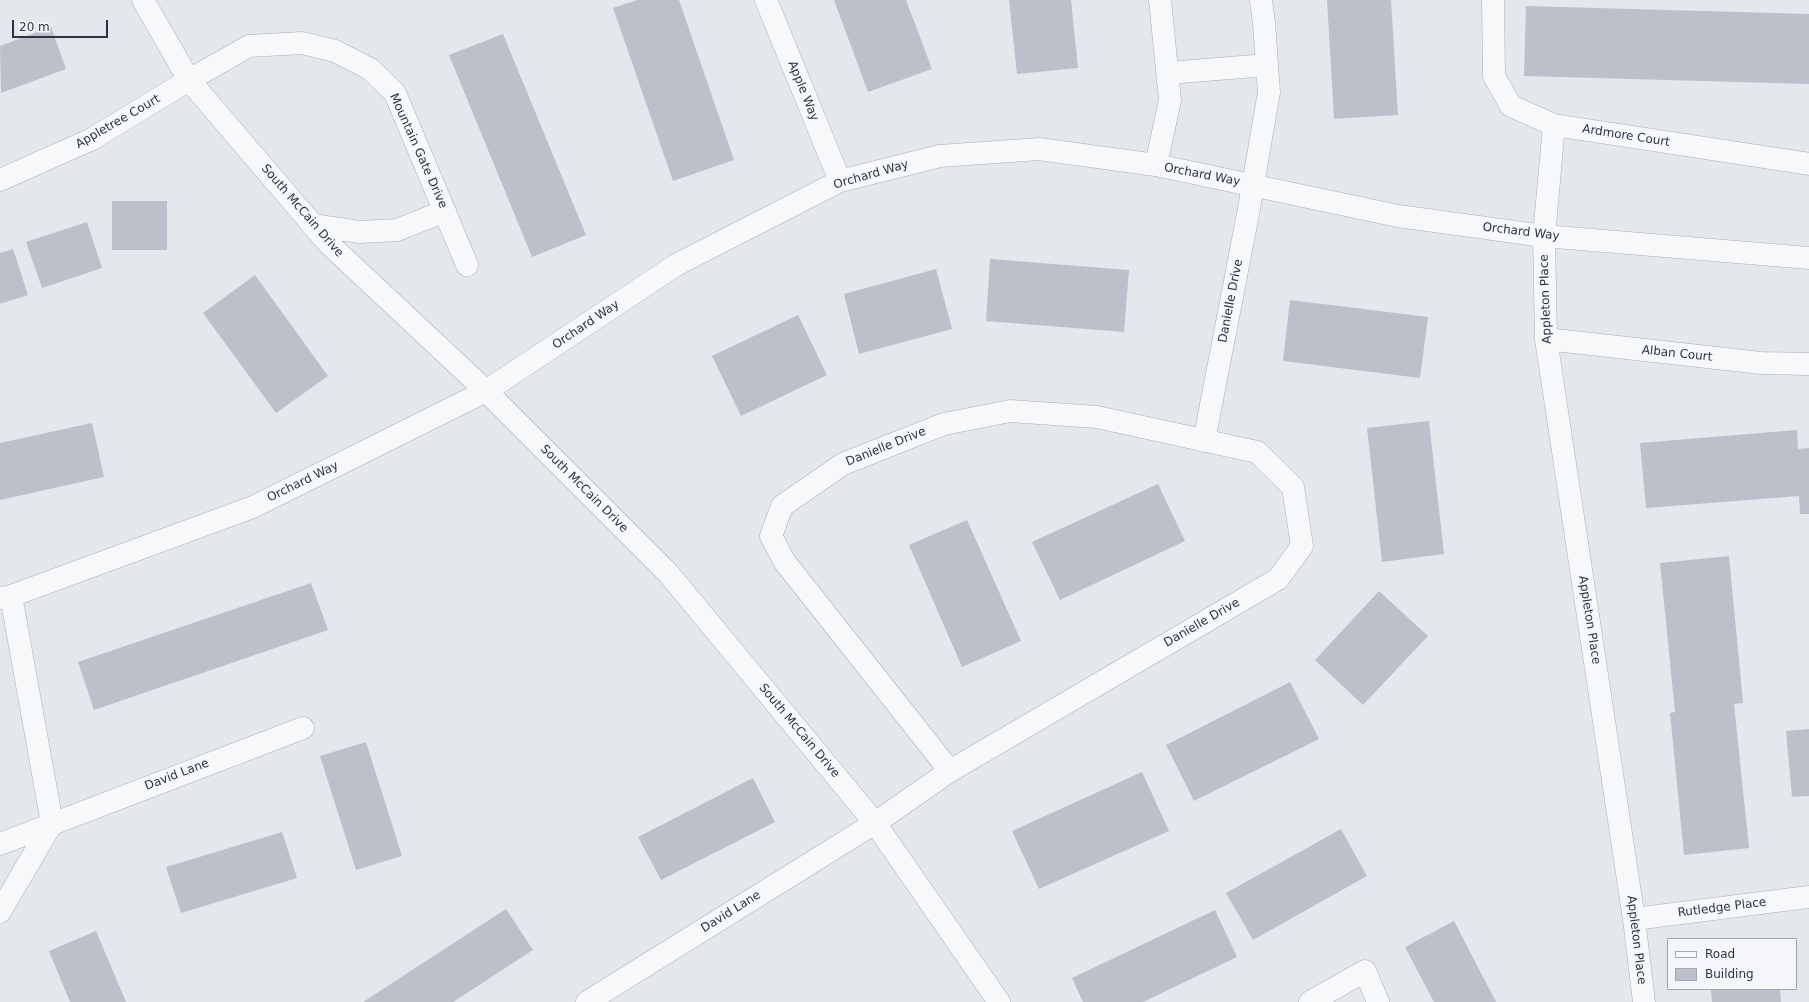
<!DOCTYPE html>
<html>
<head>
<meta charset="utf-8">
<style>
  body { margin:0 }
  #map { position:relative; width:1809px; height:1002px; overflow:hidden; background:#e4e7ec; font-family:"DejaVu Sans",sans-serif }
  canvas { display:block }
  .legend { position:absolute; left:1667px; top:938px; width:130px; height:52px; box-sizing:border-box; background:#f4f6f9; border:1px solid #a4a8b1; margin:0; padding:5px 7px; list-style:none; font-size:12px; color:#2b3445 }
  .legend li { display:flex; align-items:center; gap:8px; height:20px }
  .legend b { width:20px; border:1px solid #a4a8b1 }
  .scale { position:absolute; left:12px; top:20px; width:96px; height:18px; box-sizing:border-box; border:2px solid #2b3445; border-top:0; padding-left:5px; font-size:12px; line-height:14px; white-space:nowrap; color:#2b3445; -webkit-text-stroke:3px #f4f6f9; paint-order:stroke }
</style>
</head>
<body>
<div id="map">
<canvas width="1809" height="1002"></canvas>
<ul class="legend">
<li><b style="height:5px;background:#f7f8fa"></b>Road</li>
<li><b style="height:11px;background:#bbc0ca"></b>Building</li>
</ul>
<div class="scale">20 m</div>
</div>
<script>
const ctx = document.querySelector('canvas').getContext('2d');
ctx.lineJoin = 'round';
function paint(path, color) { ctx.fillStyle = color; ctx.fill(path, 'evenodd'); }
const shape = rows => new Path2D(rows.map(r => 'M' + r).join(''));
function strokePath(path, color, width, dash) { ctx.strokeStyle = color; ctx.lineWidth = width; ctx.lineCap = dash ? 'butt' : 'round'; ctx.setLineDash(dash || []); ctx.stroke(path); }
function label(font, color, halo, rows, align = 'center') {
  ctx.font = font + ' "DejaVu Sans",sans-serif'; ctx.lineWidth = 3.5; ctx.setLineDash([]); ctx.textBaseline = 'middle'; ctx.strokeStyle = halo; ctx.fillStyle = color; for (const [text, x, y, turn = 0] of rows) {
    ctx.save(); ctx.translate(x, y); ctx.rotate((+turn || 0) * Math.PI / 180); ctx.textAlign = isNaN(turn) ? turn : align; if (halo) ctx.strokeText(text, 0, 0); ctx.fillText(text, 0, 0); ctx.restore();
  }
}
paint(shape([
  [637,0,679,0,734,160,673,181,613,8],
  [834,0,906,0,932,69,868,92],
  [1009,0,1071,0,1078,68,1017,74],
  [1327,0,1391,0,1398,115,1334,119],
  [1526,6,1809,14,1809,84,1524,76],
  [51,27,66,69,1,93,0,46],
  [503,34,586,235,532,257,449,55],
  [112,201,167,201,167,250,112,250],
  [87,222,102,268,42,288,26,242],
  [13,249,28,295,0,304,0,253],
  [990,259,1129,270,1124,332,986,321],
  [936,269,952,329,859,354,844,294],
  [255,275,328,376,276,413,203,313],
  [1290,300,1428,317,1420,378,1283,361],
  [798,315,827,375,741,416,712,356],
  [1429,421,1444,554,1382,562,1367,428],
  [92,423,104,477,0,500,0,443],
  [1797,430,1798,449,1809,448,1809,514,1800,514,1799,496,1646,508,1640,443],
  [1158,484,1185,541,1060,600,1032,542],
  [967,520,1021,641,962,667,909,545],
  [1729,556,1743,703,1734,704,1749,848,1684,855,1670,713,1675,712,1660,563],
  [311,583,328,630,94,710,78,662],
  [1379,591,1428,636,1363,705,1315,660],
  [1290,682,1319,739,1194,801,1166,745],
  [1809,729,1809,796,1792,797,1786,731],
  [366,742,402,856,356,870,320,756],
  [1142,772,1169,831,1039,889,1012,831],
  [753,778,775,822,661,880,638,837],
  [1341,829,1367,876,1253,940,1226,893],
  [282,832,297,878,181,913,166,867],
  [506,909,533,950,453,1002,363,1002],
  [1215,910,1237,957,1143,1002,1083,1002,1072,978],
  [1454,921,1496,1002,1434,1002,1405,947],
  [96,931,126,1002,70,1002,49,951],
  [1711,989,1780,989,1781,1002,1712,1002]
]), '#bbc0ca');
const minor = shape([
  [143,0,189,80,329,244,486,391,668,573,875,823,999,1002],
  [766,0,840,181],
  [1493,0,1494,76,1511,106,1554,125],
  [1168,73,1267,65],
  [1156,165,1170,100,1160,0],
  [0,180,92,139,189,80,249,46,302,43,335,51,370,69,395,93,467,265],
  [312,225,360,232,397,230,445,211],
  [1546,339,1761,363,1809,364],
  [1204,441,1248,214,1269,92,1264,23,1261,0],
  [0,598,11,596,253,507,486,391,676,265,840,181,940,156,1039,149,1156,165,1398,216,1544,236,1809,258],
  [0,844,303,728],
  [0,912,52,823,11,596],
  [1634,919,1809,897],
  [587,1002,875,823,950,771,1278,579,1302,546,1293,487,1257,452,1097,417,1010,411,944,424,843,464,782,506,771,536,784,561,950,771],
  [1310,1002,1365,971,1378,1002],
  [1644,1002,1634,919,1546,339,1544,236,1554,125,1809,164]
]);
strokePath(minor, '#a9aeb7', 23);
strokePath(minor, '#f7f8fa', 22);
label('12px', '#2b3445', '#f4f6f9', [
  ["Apple Way",803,91,68],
  ["Appletree Court",118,122,-30],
  ["Ardmore Court",1626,136,9],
  ["Mountain Gate Drive",418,151,66],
  ["Orchard Way",871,175,-16],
  ["Orchard Way",1202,175,11],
  ["South McCain Drive",302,211,49],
  ["Orchard Way",1521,232,7],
  ["Appleton Place",1546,299,-92],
  ["Danielle Drive",1231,301,-79],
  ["Orchard Way",586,325,-34],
  ["Alban Court",1677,354,6],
  ["Danielle Drive",886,447,-22],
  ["Orchard Way",303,482,-26],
  ["South McCain Drive",584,489,45],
  ["Appleton Place",1589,620,81],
  ["Danielle Drive",1202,623,-30],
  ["South McCain Drive",799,731,50],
  ["David Lane",177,775,-21],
  ["Rutledge Place",1722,908,-7],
  ["David Lane",731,912,-32],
  ["Appleton Place",1636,940,83]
]);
</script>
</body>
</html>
